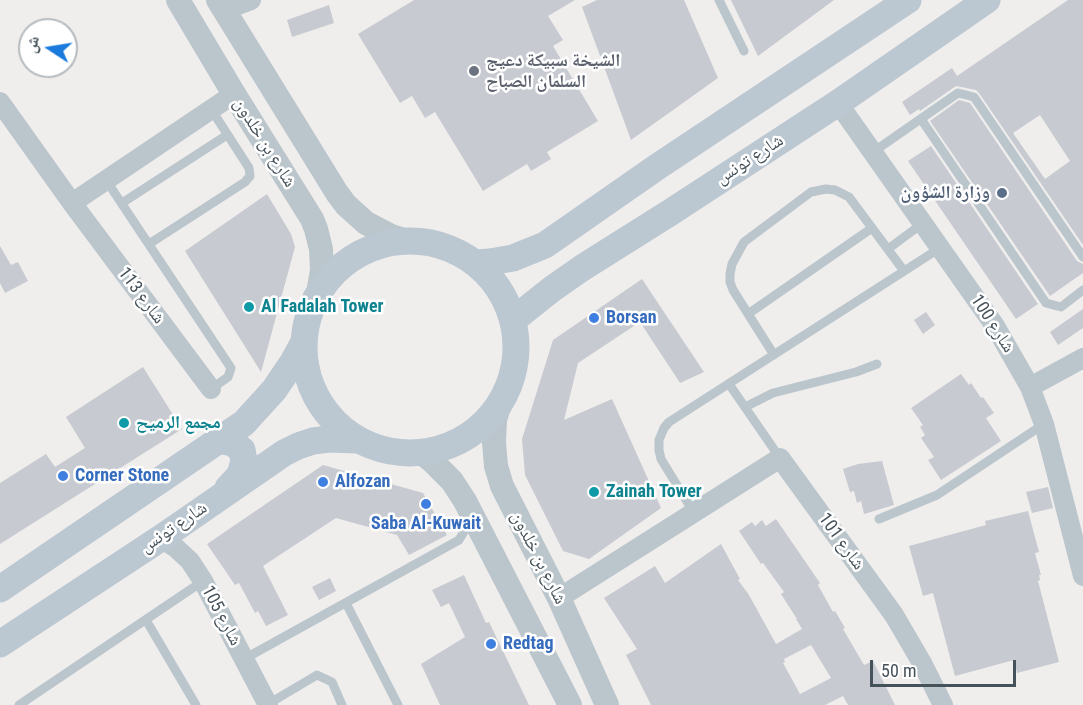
<!DOCTYPE html>
<html>
<head>
<meta charset="utf-8">
<style>
  body { margin:0 }
  #map { position:relative; width:1083px; height:705px; overflow:hidden; background:#f0eded; font-family:"Roboto Condensed","Noto Naskh Arabic",sans-serif }
  canvas { display:block }
  .north { position:absolute; left:18px; top:18px; width:60px; height:60px; box-sizing:border-box; background:#fff; border:2px solid #b5babd; border-radius:50%; rotate:282deg; font-size:16px; font-weight:700; line-height:24px; text-align:center; color:#46525a }
  .north::after { content:''; display:block; margin:auto; width:21px; height:27px; background:#1b7bdc; clip-path:polygon(50% 0,100% 100%,50% 72%,0 100%) }
  .scale { position:absolute; left:870px; top:660px; width:146px; height:27px; box-sizing:border-box; border:3px solid #46525a; border-top:0; padding-left:8px; font-size:18px; line-height:21px; white-space:nowrap; color:#46525a; -webkit-text-stroke:4px #fff; paint-order:stroke }
</style>
</head>
<body>
<div id="map">
<canvas width="1083" height="705"></canvas>
<div class="north">ش</div>
<div class="scale">50 m</div>
</div>
<script>
const ctx = document.querySelector('canvas').getContext('2d');
ctx.lineJoin = 'round';
function paint(path, color) { ctx.fillStyle = color; ctx.fill(path, 'evenodd'); }
const shape = rows => new Path2D(rows.map(r => 'M' + r).join(''));
function strokePath(path, color, width, dash) { ctx.strokeStyle = color; ctx.lineWidth = width; ctx.lineCap = dash ? 'butt' : 'round'; ctx.setLineDash(dash || []); ctx.stroke(path); }
function label(font, color, halo, rows, align = 'center') {
  ctx.font = font + ' "Roboto Condensed","Noto Naskh Arabic",sans-serif'; ctx.lineWidth = 5; ctx.setLineDash([]); ctx.textBaseline = 'middle'; ctx.strokeStyle = halo; ctx.fillStyle = color; for (const [text, x, y, turn = 0] of rows) {
    ctx.save(); ctx.translate(x, y); ctx.rotate((+turn || 0) * Math.PI / 180); ctx.textAlign = isNaN(turn) ? turn : align; if (halo) ctx.strokeText(text, 0, 0); ctx.fillText(text, 0, 0); ctx.restore();
  }
}
paint(shape([
  [414,0,575,0,548,16,563,40,553,46,598,121,547,152,551,159,531,171,527,164,483,191,435,112,425,118,412,96,400,103,358,34],
  [597,0,684,0,718,78,631,140,582,7],
  [731,0,834,0,758,56],
  [1068,0,1083,0,1083,245,979,93,976,90,956,86,920,111,919,109,910,115,902,102,952,68,957,76],
  [1040,115,1070,161,1045,179,1013,133],
  [329,5,334,23,292,37,287,20],
  [959,100,970,103,1077,261,1083,264,1083,273,1050,296,930,121],
  [931,146,1038,304,1016,319,908,161],
  [267,194,291,234,295,247,261,372,185,251],
  [0,246,11,265,18,262,28,281,5,293,0,283],
  [642,279,704,372,680,383,640,322,578,363,564,420,612,399,661,508,589,559,563,551,525,475,522,439,553,340],
  [1083,309,1083,328,1058,345,1050,332],
  [926,312,935,325,923,334,914,320],
  [143,367,182,429,0,544,0,483,46,454,55,467,85,448,66,417],
  [961,374,969,385,971,383,981,398,983,397,994,413,986,418,1001,441,941,480,928,460,934,457,921,438,925,435,920,427,923,425,911,408],
  [882,461,894,505,864,514,861,501,857,503,854,491,850,492,843,469,858,464],
  [323,465,423,493,447,535,409,555,397,535,336,518,263,566,288,615,266,626,258,611,255,613,239,583,235,585,207,544],
  [1048,487,1053,508,1032,513,1026,492],
  [1028,511,1039,552,1035,553,1041,575,1039,575,1040,580,1038,581,1059,662,1017,673,1014,660,955,676,933,593,923,596,909,546,986,525,985,521],
  [776,519,820,583,818,585,833,612,835,611,845,628,843,629,864,665,873,661,895,705,848,705,843,696,825,705,651,705,626,655,637,649,604,598,655,566,665,583,721,544,740,579,738,580,749,595,776,644,802,629,796,619,797,619,781,594,784,592,763,563,761,564,739,531,752,522,755,526,762,520,766,526],
  [811,645,831,678,800,694,783,663,785,662,784,659],
  [464,575,486,623,489,622,529,705,440,705,421,664,465,637,449,603,441,607,432,590],
  [330,578,336,591,319,600,312,587]
]), '#c7cad0');
strokePath(shape([
  [719,0,744,51],
  [921,119,1046,303,1061,307,1083,290],
  [873,152,958,93,974,97,1083,257],
  [106,180,231,368,228,377,211,389],
  [122,203,227,135],
  [149,244,245,182,250,176,249,168,211,109],
  [888,249,923,223],
  [748,314,872,228],
  [774,355,733,290,730,282,730,274,732,264,744,242,811,192,826,189,835,190,849,197,904,271],
  [729,384,780,458],
  [745,407,773,393,856,372,877,364],
  [694,513,661,459,659,450,659,440,664,428,669,422,940,248],
  [879,519,937,495,1044,424],
  [346,603,398,705],
  [146,620,196,705],
  [244,659,459,540,472,518],
  [268,704,317,675,332,682,342,705],
  [19,705,203,581]
]), '#bbc6cc', 9);
strokePath(shape([
  [224,10,251,0],
  [0,102,72,203,211,389],
  [838,103,995,326,1030,387,1044,424,1083,576],
  [72,203,234,94],
  [1030,387,1083,358],
  [161,538,176,548,190,561,203,581,268,705],
  [559,598,780,458,894,615,922,663,943,705]
]), '#bbc6cc', 20);
strokePath(shape([
  [178,0,234,94,312,219,316,229,321,249,322,270,318,294],
  [218,0,337,193,346,205,366,223,391,236,404,240],
  [499,406,495,420,494,443,496,466,502,486,559,598,607,705],
  [422,453,433,462,452,481,465,501,570,705]
]), '#bbc6cc', 24);
strokePath(shape([
  '304 347a106 106 0 1 1 212 0a106 106 0 1 1-212 0Z',
  [476,263,490,262,513,258,545,245,657,167,908,0],
  [513,320,552,289,582,268,671,212,838,103,987,0],
  [218,440,233,443,242,450,244,461,240,475,228,488],
  [0,589,244,423,274,390,293,362,304,342],
  [0,644,161,538,284,453,298,446,313,441,329,439,357,440]
]), '#bbc7d1', 27);
for (const [x, y, r, color] of [
  [474,71,6,"#6b7280"],
  [1002,193,6,"#5c6f8a"],
  [249,307,6,"#0f9aa8"],
  [594,318,6,"#3f7fe0"],
  [124,423,6,"#0f9aa8"],
  [63,476,6,"#3f7fe0"],
  [323,482,6,"#3f7fe0"],
  [594,492,6,"#0f9aa8"],
  [426,504,6,"#3f7fe0"],
  [491,644,6,"#3f7fe0"]
]) { const dot = new Path2D(); dot.arc(x, y, r, 0, 2 * Math.PI); ctx.fillStyle = color; ctx.fill(dot); strokePath(dot, '#fff', 2); }
label('bold 18px', '#5b616d', '#fff', [
  ["الشيخة سبيكة دعيج",486,61],
  ["السلمان الصباح",486,82]
], 'left');
label('18px', '#46525a', '#fff', [
  ["شارع بن خلدون",264,143,58],
  ["شارع تونس",750,160,-33],
  ["شارع 113",141,296,53],
  ["شارع 100",992,324,57],
  ["شارع تونس",174,528,-34],
  ["شارع 101",841,542,54],
  ["شارع بن خلدون",538,558,63],
  ["شارع 105",221,616,62]
]);
label('bold 18px', '#4e5e75', '#fff', [
  ["وزارة الشؤون",990,193]
], 'right');
label('bold 18px', '#0d838f', '#fff', [
  ["Al Fadalah Tower",261,307],
  ["مجمع الرميح",136,423],
  ["Zainah Tower",606,492]
], 'left');
label('bold 18px', '#366cbe', '#fff', [
  ["Borsan",606,318],
  ["Corner Stone",75,476],
  ["Alfozan",335,482],
  ["Saba Al-Kuwait",426,524,"center"],
  ["Redtag",503,644]
], 'left');
</script>
</body>
</html>
